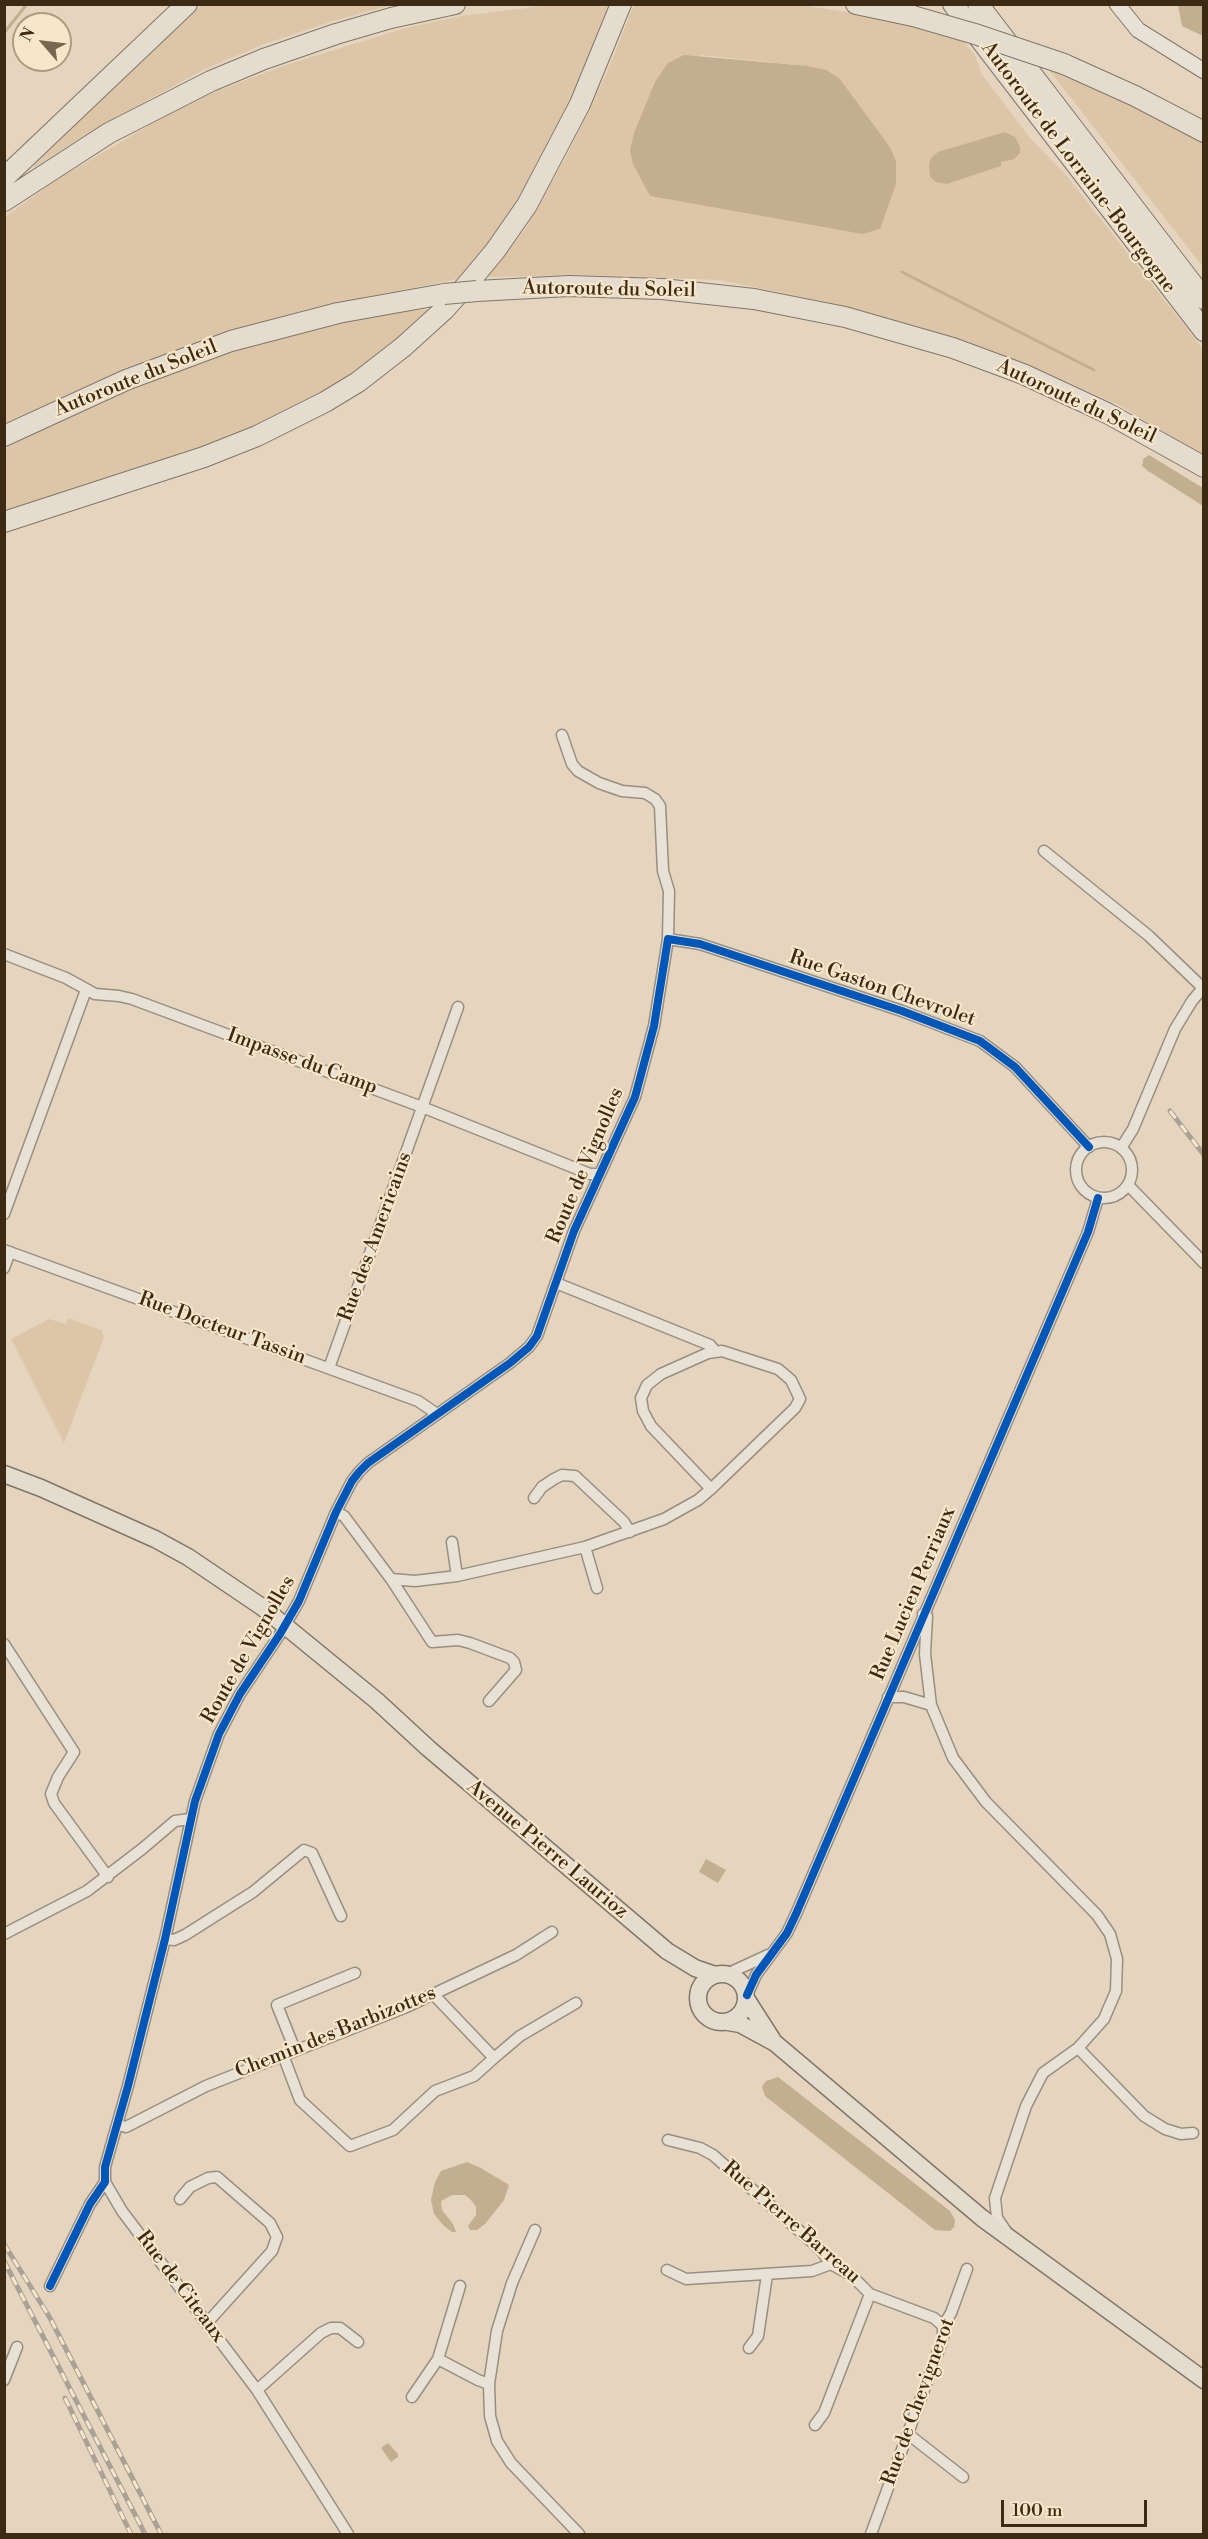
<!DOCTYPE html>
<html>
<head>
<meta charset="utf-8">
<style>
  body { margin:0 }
  #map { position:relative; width:1208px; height:2539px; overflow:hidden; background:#e5d5be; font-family:"Libre Bodoni",serif }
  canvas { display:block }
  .frame { position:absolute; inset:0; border:6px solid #3c2a15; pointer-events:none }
  .north { position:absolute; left:12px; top:12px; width:60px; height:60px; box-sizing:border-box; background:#f8e6cb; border:2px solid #ad9b82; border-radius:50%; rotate:298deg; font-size:16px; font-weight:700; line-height:24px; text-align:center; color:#3c2a15 }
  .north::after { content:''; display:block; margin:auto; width:21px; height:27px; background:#776650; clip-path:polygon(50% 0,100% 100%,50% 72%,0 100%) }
  .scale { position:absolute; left:1001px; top:2500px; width:146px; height:27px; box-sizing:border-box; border:3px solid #3c2a15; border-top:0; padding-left:8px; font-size:18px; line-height:21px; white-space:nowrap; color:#3c2a15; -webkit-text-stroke:4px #f8e6cb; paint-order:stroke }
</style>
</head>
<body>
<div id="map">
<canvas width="1208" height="2539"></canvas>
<div class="frame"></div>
<div class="north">N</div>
<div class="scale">100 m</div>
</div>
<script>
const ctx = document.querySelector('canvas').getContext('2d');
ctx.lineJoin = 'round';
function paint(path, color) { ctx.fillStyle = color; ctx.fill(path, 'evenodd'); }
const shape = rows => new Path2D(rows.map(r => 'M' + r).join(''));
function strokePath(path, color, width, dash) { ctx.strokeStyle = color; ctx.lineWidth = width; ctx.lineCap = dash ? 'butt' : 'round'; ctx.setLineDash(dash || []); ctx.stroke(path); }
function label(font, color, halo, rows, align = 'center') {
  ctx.font = font + ' "Libre Bodoni",serif'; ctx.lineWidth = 4.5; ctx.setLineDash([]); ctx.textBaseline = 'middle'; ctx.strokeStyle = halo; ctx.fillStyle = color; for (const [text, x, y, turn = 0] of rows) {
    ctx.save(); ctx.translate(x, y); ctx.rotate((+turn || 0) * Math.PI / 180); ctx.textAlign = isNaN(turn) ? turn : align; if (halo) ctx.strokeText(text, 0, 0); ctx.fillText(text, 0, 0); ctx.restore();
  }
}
paint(shape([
  [202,5,391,5,333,21,262,45,205,69,91,131,35,167,32,162,83,118],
  [552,5,614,5,587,72,527,191,467,274,453,280,310,308,241,328,171,352,87,386,5,425,5,217,12,212,55,181,163,117,217,91,283,66,405,28,461,16],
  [634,5,799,5,861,14,962,39,976,57,981,73,1030,138,1066,175,1203,349,1203,455,1117,404,1028,365,936,332,836,304,720,280,583,275,487,277,526,228,565,159,605,77],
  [700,55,808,66,827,70,840,79,890,147,896,161,896,184,888,203,862,234,650,196],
  [1046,66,1127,100,1203,143,1203,267],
  [436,308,359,374,279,419,183,458,5,513,5,448,61,420,160,376,269,339,354,317],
  [68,1318,101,1330,104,1337,64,1443,11,1339,49,1319,66,1324]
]), '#dcc6a7');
paint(shape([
  [1178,5,1203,5,1203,36,1182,26],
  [684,55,808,66,827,70,840,79,890,147,896,161,896,184,880,229,862,234,650,196,633,164,630,150,634,133,655,82,668,63],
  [1005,132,1015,137,1020,147,1020,153,1014,159,1001,162,1001,166,947,184,936,182,930,177,929,165,931,158,938,152],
  [1149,455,1203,488,1203,506,1148,471,1142,466,1143,462,1143,459],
  [706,1859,726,1870,718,1883,699,1872],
  [778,2077,950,2211,955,2220,954,2227,950,2231,935,2230,765,2096,762,2087,766,2081],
  [467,2162,481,2168,509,2185,504,2200,485,2224,477,2230,470,2230,468,2226,476,2215,476,2207,471,2200,465,2195,452,2195,441,2201,442,2210,453,2224,456,2232,452,2232,444,2226,434,2214,431,2200,435,2182,441,2171],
  [388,2443,398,2454,398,2457,391,2462,381,2448]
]), '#c3ae8f');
strokePath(shape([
  [4,33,27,4],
  [902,272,1094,370]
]), '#c3ae8f', 3);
const street = shape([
  [562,735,572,764,578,771,599,783,622,791,645,793,655,799,660,806,663,871,669,891,668,939],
  [1044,851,1149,936,1203,988,1192,1001,1175,1029,1133,1129,1121,1148],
  [4,954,66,978,95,994,119,996,132,999,422,1107,590,1174,599,1174],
  '1076 1170a28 28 0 1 1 56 0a28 28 0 1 1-56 0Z',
  [1128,1185,1204,1263],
  [4,1214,86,990],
  [4,1250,418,1401,437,1414],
  [4,1268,10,1252],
  [556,1283,710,1345,715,1351],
  [329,1368,458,1007],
  [534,1498,542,1487,554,1479,562,1475,575,1476,624,1522,630,1532],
  [336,1512,344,1516,391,1579,432,1642,458,1640,470,1643,510,1658,514,1662,516,1670,489,1701],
  [452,1542,457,1576],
  [585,1547,597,1588],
  [391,1579,415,1581,457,1576,585,1547,664,1519,698,1500,711,1489,795,1408,800,1399,791,1380,778,1369,722,1351,708,1353,661,1374,647,1385,641,1398,643,1411,651,1426,711,1489],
  [923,1614,927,1616,925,1654,931,1705,953,1758,986,1802,1097,1915,1110,1934,1117,1959,1116,1991,1104,2019,1078,2048,1043,2073,1026,2106,995,2198,997,2218,1006,2231],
  [4,1644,74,1752,58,1777,51,1794,54,1803,108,1877],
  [888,1697,904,1697,931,1705],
  [4,1934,87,1891,142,1849,175,1821,190,1819],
  [165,1939,174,1940,185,1935,253,1892,304,1850,312,1853,341,1916],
  [727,1974,768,1955],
  [747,1995,756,1975,787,1933,796,1914,1088,1232,1098,1198],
  [1078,2048,1144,2116,1165,2129,1181,2134,1193,2133],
  [295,2050,277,2005,355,1973],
  [283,2055,300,2100,350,2146,393,2130,435,2091,474,2076,494,2058,433,1994],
  [494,2058,520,2036,576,2003],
  [118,2125,126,2127,206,2086,404,2008,516,1955,552,1932],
  [668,2140,700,2148,713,2155,820,2249,831,2264,851,2275,870,2294,934,2318,943,2326],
  [105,2182,122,2211,257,2390,348,2534],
  [180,2199,190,2187,208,2178,217,2177,270,2223,277,2237,272,2251,207,2323],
  [535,2230,512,2283,497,2331,489,2384,490,2416,497,2441,511,2463,579,2534],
  [667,2270,686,2279,812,2271,831,2264],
  [50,2286,90,2204,105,2182,105,2167,128,2086,165,1939,195,1801,219,1734,240,1694,280,1634,299,1601,336,1512,352,1481,359,1472,368,1463,510,1363,529,1347,537,1336,574,1231,635,1097,654,1026,668,939,700,944,902,1011,980,1041,1015,1067,1089,1147],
  [749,2348,758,2336,767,2275],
  [438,2359,478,2380,489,2384],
  [4,2380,17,2347],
  [257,2390,321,2333,331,2328,340,2328,358,2342],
  [412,2397,438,2359,460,2286],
  [815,2425,824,2413,870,2294],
  [908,2434,963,2477],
  [871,2534,943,2338,943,2326,951,2313,967,2269]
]);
const secondary = shape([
  [1117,4,1138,30,1204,71]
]);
const primary = shape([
  [4,1474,41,1488,155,1539,188,1557,262,1607,377,1701,428,1748,667,1951,695,1968,715,1975],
  '698 1998a24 24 0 1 1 48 0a24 24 0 1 1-48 0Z',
  [747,2000,772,2039],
  [728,2022,740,2024,775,2043,982,2218,1204,2380]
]);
const highway = shape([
  [856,4,913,16],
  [953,4,1204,331],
  [978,4,1204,299],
  [1064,64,1135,96,1204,132],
  [4,178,187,4],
  [4,201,109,133,211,81,264,59,336,34,391,18,455,4],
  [477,291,569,286,662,289,754,299,845,317,953,348,1023,374,1107,413,1204,467],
  [4,436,126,380,231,341,338,313,444,294],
  [4,522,204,457,257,436,325,402,358,382,403,347,445,309,470,281,495,251,527,205,580,104,621,4]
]);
strokePath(street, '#998e7f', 13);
strokePath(secondary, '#817668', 17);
strokePath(primary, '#817668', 19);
strokePath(highway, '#817668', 22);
strokePath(street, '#e8e1d6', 10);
strokePath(secondary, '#e8e1d6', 15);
strokePath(primary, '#e4dccf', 16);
strokePath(highway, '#e4dccf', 20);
const rail = shape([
  [1170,1111,1204,1155],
  [4,2244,50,2318,161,2534],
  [4,2261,145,2534],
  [65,2398,131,2534]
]);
strokePath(rail, '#aaa297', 5);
strokePath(rail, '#f8e6cb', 3, [9]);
const highwayBridge = shape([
  [913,16,975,34,1064,64],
  [444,294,477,291]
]);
strokePath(highwayBridge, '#817668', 22, []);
strokePath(highwayBridge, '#e4dccf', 20);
strokePath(shape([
  [747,1995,756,1975,787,1933,796,1914,1088,1232,1098,1198],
  [50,2286,90,2204,105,2182,105,2167,128,2086,165,1939,195,1801,219,1734,240,1694,280,1634,299,1601,336,1512,352,1481,359,1472,368,1463,510,1363,529,1347,537,1336,574,1231,635,1097,654,1026,668,939,700,944,902,1011,980,1041,1015,1067,1089,1147]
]), '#0057b8', 8);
label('20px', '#3c2a15', '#f8e6cb', [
  ["Autoroute de Lorraine-Bourgogne",1078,168,53],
  ["Autoroute du Soleil",609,290,1],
  ["Autoroute du Soleil",136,379,-22],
  ["Autoroute du Soleil",1076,402,25],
  ["Rue Gaston Chevrolet",882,989,19],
  ["Impasse du Camp",302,1062,20],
  ["Route de Vignolles",586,1166,-67],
  ["Rue des Americains",376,1237,-70],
  ["Rue Docteur Tassin",222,1329,20],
  ["Rue Lucien Perriaux",914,1594,-67],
  ["Route de Vignolles",249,1650,-60],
  ["Avenue Pierre Laurioz",547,1850,40],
  ["Chemin des Barbizottes",336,2033,-22],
  ["Rue Pierre Barreau",791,2223,41],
  ["Rue de Citeaux",180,2287,53],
  ["Rue de Chevignerot",919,2402,-70]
]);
</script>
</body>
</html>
